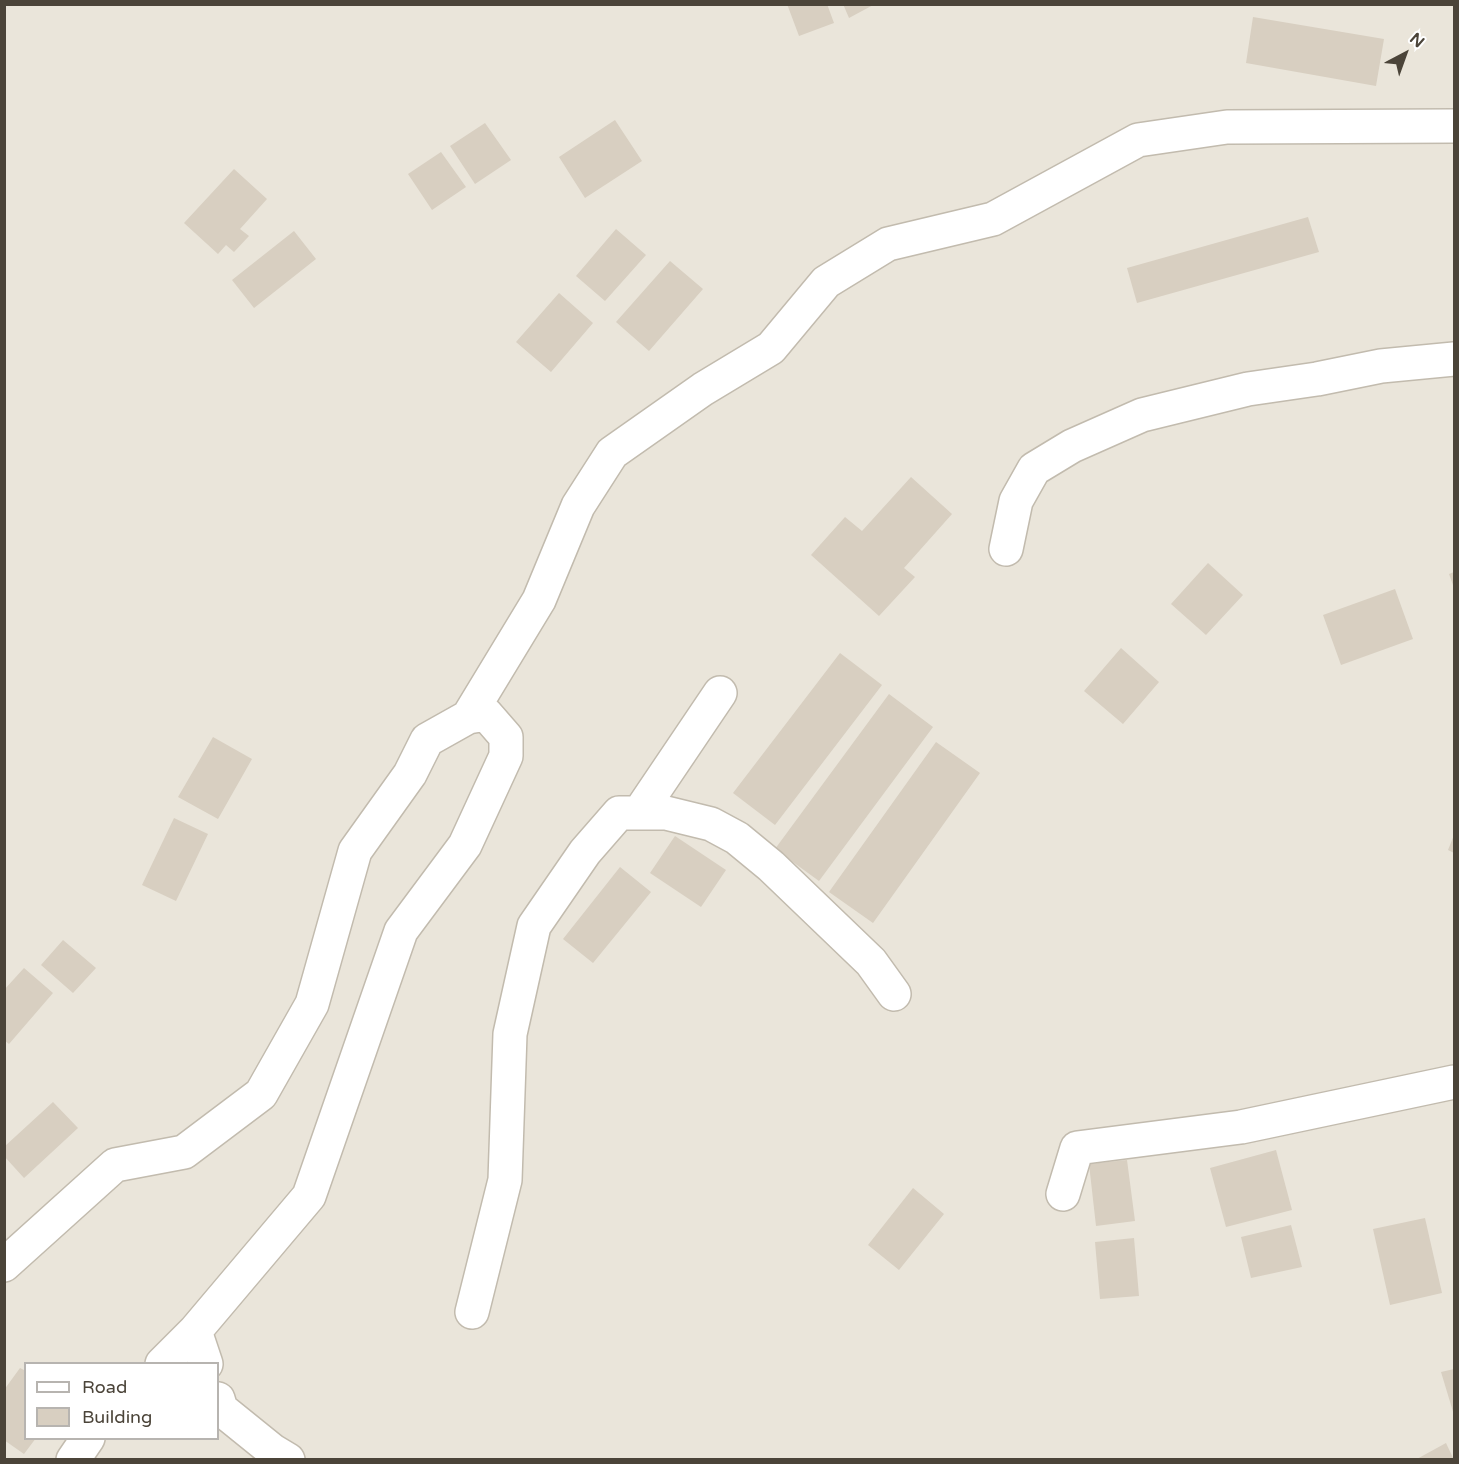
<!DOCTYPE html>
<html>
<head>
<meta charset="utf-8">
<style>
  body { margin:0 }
  #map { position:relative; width:1459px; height:1464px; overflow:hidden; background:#f6f3ec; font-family:"Varela Round",sans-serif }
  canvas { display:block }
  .frame { position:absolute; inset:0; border:6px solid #4b4439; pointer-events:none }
  .legend { position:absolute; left:24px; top:1362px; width:195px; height:78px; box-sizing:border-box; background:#fff; border:2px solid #b7b4b0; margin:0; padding:8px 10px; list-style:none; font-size:18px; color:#4b4439 }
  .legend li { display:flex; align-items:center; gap:12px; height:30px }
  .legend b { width:30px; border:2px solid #b7b4b0 }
  .north { position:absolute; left:1375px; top:24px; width:60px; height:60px; -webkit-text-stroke:4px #fff; paint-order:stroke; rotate:41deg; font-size:16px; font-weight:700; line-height:24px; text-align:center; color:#4b4439 }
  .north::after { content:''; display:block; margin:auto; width:21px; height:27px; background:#4b4439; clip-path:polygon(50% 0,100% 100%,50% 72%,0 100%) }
</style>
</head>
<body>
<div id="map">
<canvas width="1459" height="1464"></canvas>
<div class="frame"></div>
<ul class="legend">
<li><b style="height:8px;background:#fff"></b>Road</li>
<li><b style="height:16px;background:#d8cfc1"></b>Building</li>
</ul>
<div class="north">N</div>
</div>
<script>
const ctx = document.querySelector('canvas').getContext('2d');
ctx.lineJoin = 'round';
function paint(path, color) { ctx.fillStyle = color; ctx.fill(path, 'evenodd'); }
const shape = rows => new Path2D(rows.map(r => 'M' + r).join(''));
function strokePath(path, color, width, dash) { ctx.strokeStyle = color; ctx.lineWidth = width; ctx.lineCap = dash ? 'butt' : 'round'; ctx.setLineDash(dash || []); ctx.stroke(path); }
paint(shape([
  [5,5,1454,5,1454,1459,5,1460],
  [26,1364,218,1364,218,1438,26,1438]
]), '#eae5da');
paint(shape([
  [787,4,827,4,834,23,799,36],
  [843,4,875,4,849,18],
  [1253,17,1384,39,1376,86,1246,63],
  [615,120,642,161,585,198,559,157],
  [485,123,511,160,475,184,450,146],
  [441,152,466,187,432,210,408,174],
  [234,169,267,199,240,229,249,236,234,252,226,245,218,254,184,223],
  [1308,217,1319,252,1137,303,1127,268],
  [616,229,646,255,605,301,576,276],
  [294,231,316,259,254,308,232,280],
  [670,261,703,289,649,351,616,322],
  [559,293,593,323,551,372,516,342],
  [911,477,952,514,904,568,915,577,879,616,811,555,845,517,862,531],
  [1208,563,1243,595,1206,635,1171,604],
  [1454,572,1454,588,1449,574],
  [1395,589,1413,639,1341,665,1323,615],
  [1121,648,1159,682,1123,724,1084,691],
  [840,653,882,685,775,825,733,793],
  [889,694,933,727,819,881,775,849],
  [213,737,252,759,218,819,178,797],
  [936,742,980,773,873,923,829,892],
  [174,818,208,834,176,901,142,885],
  [1454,835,1454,853,1448,850],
  [675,836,726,870,701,907,650,873],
  [620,867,651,892,593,963,563,939],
  [63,940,96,968,73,993,41,965],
  [24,968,53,993,9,1044,4,1040,4,990],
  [53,1102,78,1128,24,1178,4,1156,4,1147],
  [1276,1150,1292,1210,1226,1227,1210,1168],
  [1127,1160,1135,1221,1096,1226,1089,1164],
  [913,1188,944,1214,899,1270,868,1245],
  [1425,1218,1442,1293,1390,1305,1373,1229],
  [1291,1225,1302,1267,1251,1278,1241,1237],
  [1134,1238,1139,1296,1100,1299,1095,1242],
  [20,1368,26,1371,26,1438,36,1438,24,1454,4,1440,4,1390],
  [1454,1369,1454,1415,1441,1372],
  [1446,1443,1454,1460,1415,1460]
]), '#d8cfc1');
const minor = shape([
  [1006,549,1016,501,1034,469,1072,446,1142,415,1248,389,1317,379,1381,366,1454,359],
  [639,813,720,693],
  [1063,1194,1077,1148,1241,1127,1454,1082],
  [4,1265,115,1165,184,1152,261,1094,312,1004,355,851,410,774,427,740,468,717],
  [472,1312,505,1180,510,1034,534,926,585,852,619,813,666,813,711,824,737,838,771,866,871,962,894,994],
  [162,1364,195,1331],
  [206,1364,195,1331,309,1196,401,931,465,845,506,756,506,737,486,714,468,717,539,600,578,506,612,453,703,389,771,348,826,282,888,244,993,219,1138,140,1227,127,1454,126],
  [218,1399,221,1409,273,1451,288,1460],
  [73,1460,88,1438]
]);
strokePath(minor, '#c2bbae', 36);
strokePath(minor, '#fff', 33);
</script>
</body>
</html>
